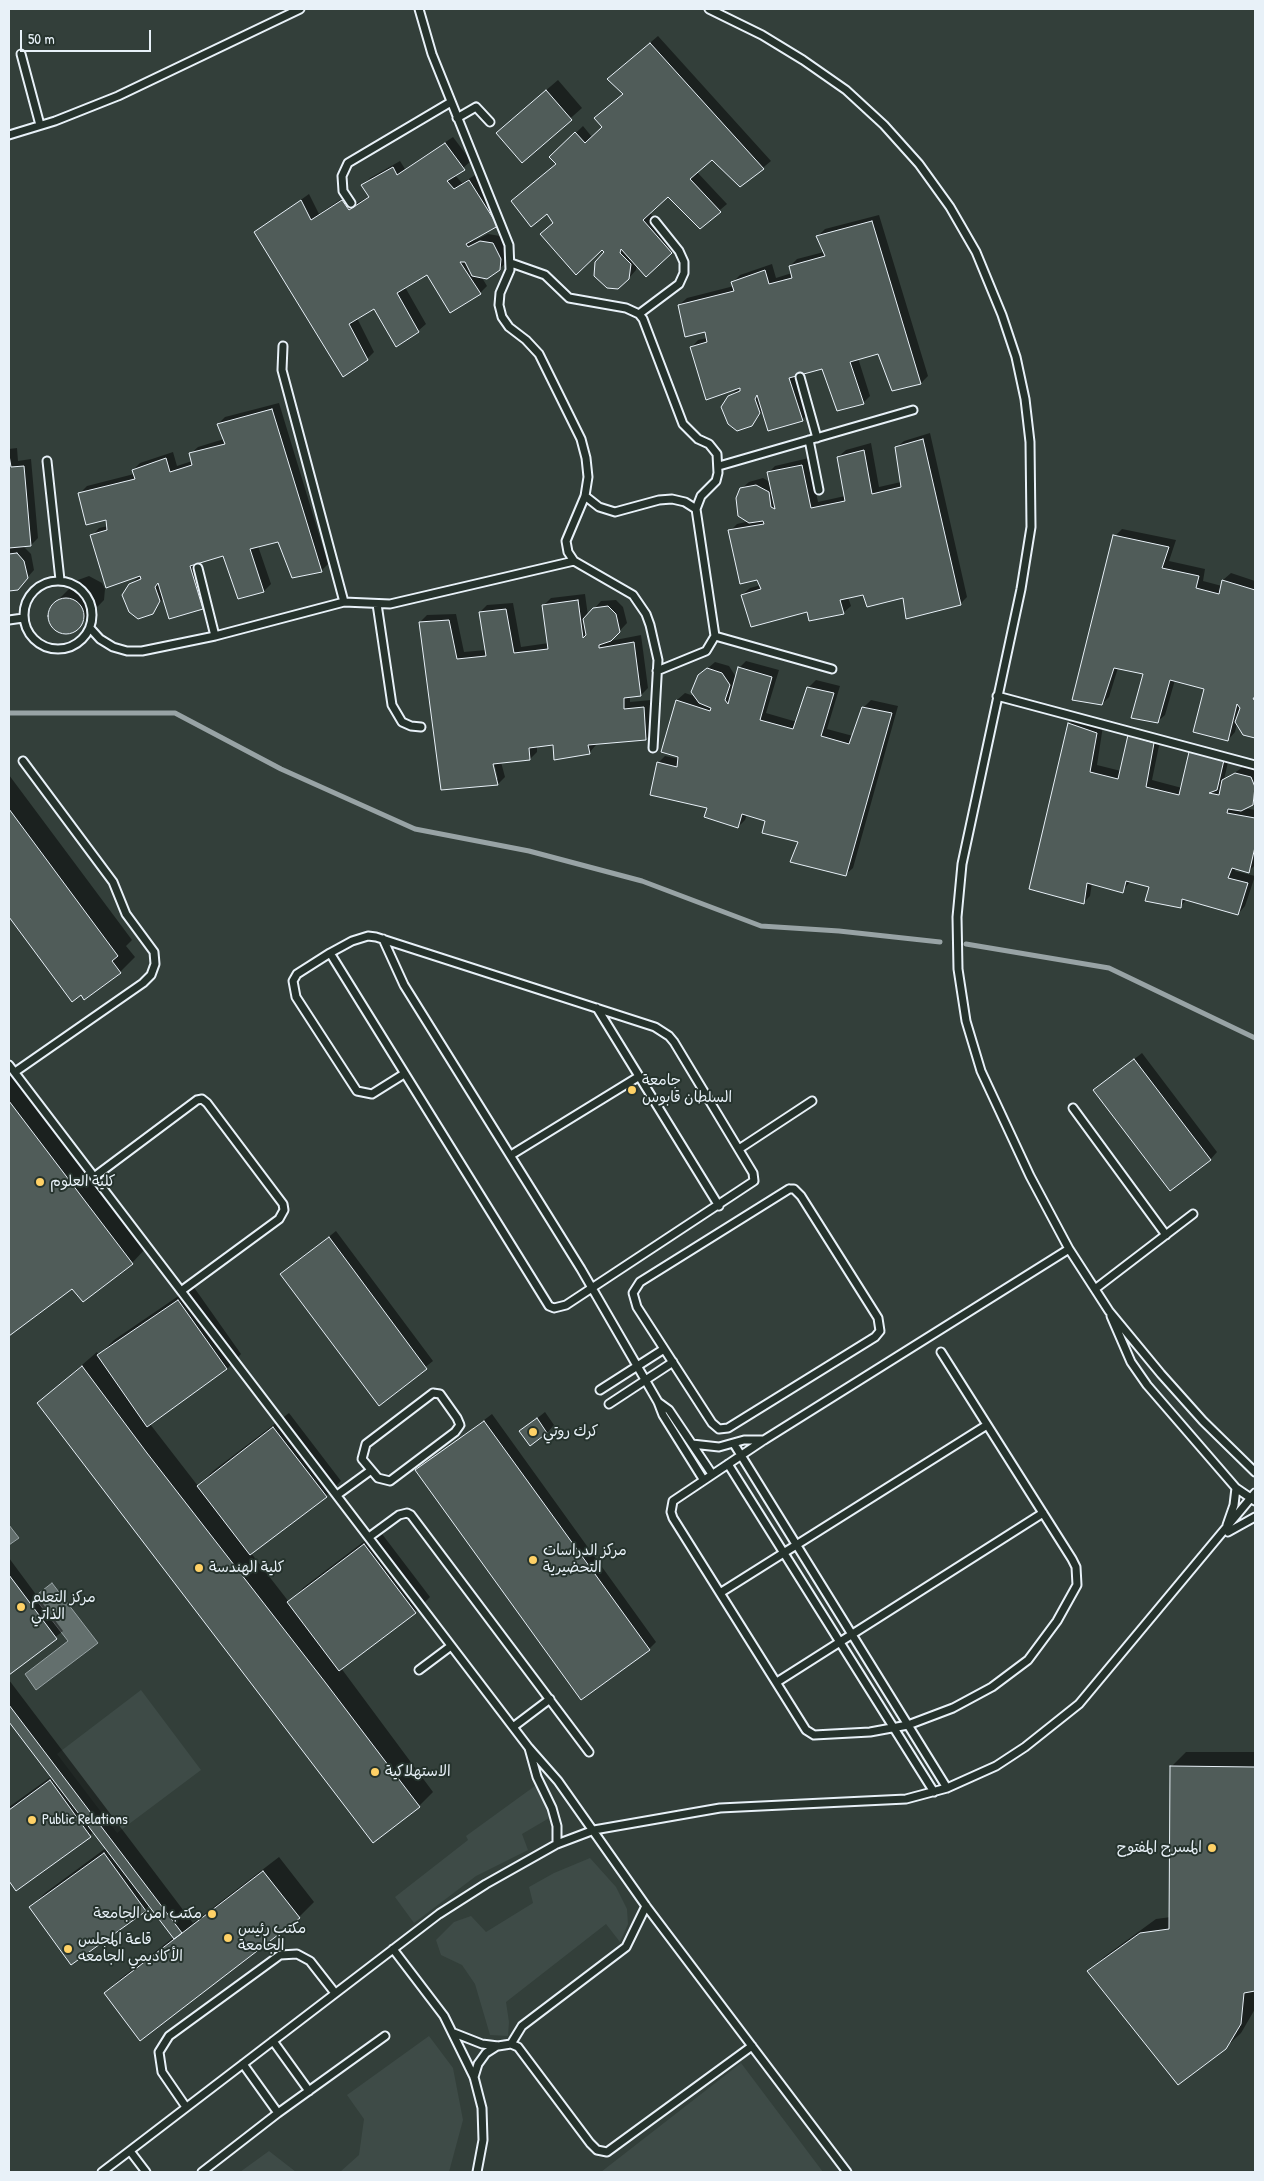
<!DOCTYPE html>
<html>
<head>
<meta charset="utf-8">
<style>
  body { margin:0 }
  #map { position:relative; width:1264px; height:2181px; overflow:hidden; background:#26332d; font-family:"Patrick Hand",sans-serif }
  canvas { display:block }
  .frame { position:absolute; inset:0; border:10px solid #e8f1f8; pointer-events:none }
  .scale { position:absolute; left:20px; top:30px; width:131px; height:22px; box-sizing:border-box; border:2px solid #e8f1f8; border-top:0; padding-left:6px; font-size:15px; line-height:18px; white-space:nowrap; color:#e8f1f8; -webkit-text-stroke:4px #26332d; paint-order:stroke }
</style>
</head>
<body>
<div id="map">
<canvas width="1264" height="2181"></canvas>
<div class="frame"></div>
<div class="scale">50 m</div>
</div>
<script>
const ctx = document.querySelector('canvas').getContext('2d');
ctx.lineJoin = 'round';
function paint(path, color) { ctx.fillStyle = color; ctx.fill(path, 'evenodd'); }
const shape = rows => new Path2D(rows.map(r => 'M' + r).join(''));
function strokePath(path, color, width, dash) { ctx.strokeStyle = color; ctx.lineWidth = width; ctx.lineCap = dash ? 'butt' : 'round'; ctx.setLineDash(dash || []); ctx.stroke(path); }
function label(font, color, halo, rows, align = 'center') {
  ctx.font = font + ' "Patrick Hand","Playpen Sans Arabic",sans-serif'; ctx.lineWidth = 4; ctx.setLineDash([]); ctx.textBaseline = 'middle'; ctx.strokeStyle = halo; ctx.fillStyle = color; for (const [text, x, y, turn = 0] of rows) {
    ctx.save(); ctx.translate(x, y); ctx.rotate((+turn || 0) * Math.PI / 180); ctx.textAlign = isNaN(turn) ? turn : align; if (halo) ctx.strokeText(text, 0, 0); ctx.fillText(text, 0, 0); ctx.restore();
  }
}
paint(shape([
  [9,9,1255,9,1255,2172,9,2172]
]), '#333f3a');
paint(shape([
  [141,1690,201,1770,117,1833,57,1754],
  [539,1783,551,1817,522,1834,528,1850,476,1876,414,1923,395,1897,468,1840,466,1836],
  [590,1858,616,1887,627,1909,628,1924,620,1942,606,1924,506,2002,509,2022,508,2036,490,2035,475,1984,462,1965,441,1955,436,1940,454,1922,471,1916,486,1932,533,1903,529,1887,554,1873],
  [429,2036,453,2068,463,2120,449,2172,340,2172,359,2155,364,2119,347,2095],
  [741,2063,823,2172,601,2172],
  [269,2151,296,2172,240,2172]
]), '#3e4b47');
const water = shape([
  [9,1525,19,1538,9,1545,9,1525],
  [52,1583,98,1643,36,1690,25,1674,68,1641,34,1597,52,1583]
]);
paint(water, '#636f6d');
strokePath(water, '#98a3a5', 1);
paint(shape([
  [658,36,771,161,741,186,712,158,697,172,727,204,700,227,669,195,649,212,679,245,646,276,637,265,636,270,629,278,602,248,554,222,547,212,512,201,557,163,551,157,583,126,592,137,604,127,624,93,616,72],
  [558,80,582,108,522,161,509,122],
  [453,137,471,161,455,175,462,183,477,174,504,218,497,225,474,238,476,240,488,234,500,236,508,252,507,262,499,269,481,276,487,286,480,293,427,273,405,287,426,324,418,331,374,307,357,318,374,352,367,359,256,232,309,194,319,214,350,193,357,203,370,196,363,185,370,178,400,161,405,169],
  [879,215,928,376,921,383,893,389,879,352,858,358,870,396,863,403,823,367,797,375,809,413,802,420,763,411,752,425,729,397,740,386,691,348,698,340,707,338,706,331,679,305,687,298,734,286,733,282,740,275,772,264,776,278,792,273,790,266,797,259,824,252,818,236,825,229],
  [279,403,328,564,321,571,279,540,258,546,271,584,264,591,239,597,224,555,198,563,209,601,202,608,164,598,152,613,130,585,141,574,92,536,99,528,108,526,107,519,80,493,87,486,134,474,133,470,140,463,173,452,177,466,192,461,190,454,198,447,224,439,218,424,225,417],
  [930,433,967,597,960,604,864,593,848,597,851,606,843,613,808,610,742,595,750,588,761,585,730,531,737,524,750,521,741,489,749,482,763,478,770,482,768,473,775,466,809,458,818,502,845,496,838,457,846,450,871,443,879,487,901,482,896,448,904,441],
  [17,448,18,461,31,459,38,538,31,545,23,546,31,554,34,570,18,588,9,589,9,449],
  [1122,529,1176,540,1169,561,1205,569,1203,581,1222,586,1223,580,1231,573,1255,581,1255,736,1244,734,1237,723,1235,732,1228,740,1206,688,1175,680,1165,715,1157,722,1144,673,1118,668,1109,697,1102,704,1115,536],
  [89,576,102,583,105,589,104,600,74,631,62,633,53,626,49,616,52,606,78,580],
  [585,594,588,616,601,601,616,600,623,607,627,623,610,641,641,635,648,688,641,695,630,696,630,702,651,700,653,732,646,739,596,743,596,745,589,753,554,744,537,746,537,752,530,759,501,762,505,777,498,784,420,622,427,615,456,614,464,652,486,650,480,612,487,605,513,603,521,647,549,643,544,605,551,598],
  [491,758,493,758,498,779,496,779],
  [746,661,779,670,766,713,797,722,808,688,816,680,840,686,827,729,853,736,864,707,871,700,898,706,853,868,845,875,766,820,747,814,745,820,738,827,709,807,658,763,665,756,679,759,680,756,663,751,677,700,685,693,697,697,699,676,715,662,729,666,736,677,739,668],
  [1076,717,1103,726,1097,765,1121,771,1129,736,1136,729,1161,736,1152,780,1182,788,1190,753,1198,745,1230,753,1224,780,1243,767,1255,769,1255,800,1244,808,1255,810,1255,865,1249,871,1236,868,1235,871,1255,876,1245,906,1238,914,1188,899,1180,906,1150,886,1131,881,1122,891,1092,883,1090,896,1083,903,1069,724],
  [9,775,132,940,126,946,135,957,120,972,72,1000,9,915],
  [1142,1053,1217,1152,1210,1160,1094,1091],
  [9,1067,146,1248,132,1263,72,1287,9,1334],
  [336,1231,433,1361,379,1404,282,1274],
  [193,1286,241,1354,227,1369,150,1424,198,1486,213,1471,289,1413,341,1481,326,1496,251,1553,289,1602,304,1587,379,1530,430,1597,415,1612,341,1668,433,1792,419,1806,38,1403,97,1352,99,1355,114,1340],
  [545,1412,554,1425,547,1433,521,1431],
  [492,1414,656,1642,649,1649,417,1471],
  [9,1558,63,1631,9,1674],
  [9,1680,193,1923,279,1857,314,1902,299,1917,105,1994,120,1979,174,1937,150,1905,145,1910,31,1907,45,1893,106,1848,94,1832,16,1890,9,1879,9,1807,52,1776,9,1719],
  [1186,1752,1255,1752,1255,2009,1241,2033,1225,2048,1089,1971,1104,1957,1156,1919,1171,1917,1171,1767]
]), '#0007');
strokePath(shape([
  [9,713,175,713,281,769,415,829,529,851,642,881,761,926,839,931,940,942],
  [966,944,1109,968,1255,1038]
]), '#98a3a5', 5);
const building = shape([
  [650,43,764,169,740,187,712,160,690,179,721,212,700,229,668,197,643,220,672,253,646,277,621,249,620,253,631,264,629,279,618,289,607,288,594,276,595,262,604,252,602,250,576,275,540,234,553,223,547,214,531,227,511,201,556,164,549,157,575,132,585,143,602,127,594,118,623,94,607,79,650,43],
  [546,90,572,120,522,163,496,133,546,90],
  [445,143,465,170,447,181,454,189,469,180,498,226,466,244,468,247,480,241,493,243,501,259,500,270,487,279,472,276,465,262,460,262,481,294,450,313,427,275,397,293,419,332,396,347,374,309,349,324,368,360,343,377,254,232,301,200,311,220,342,200,349,210,369,197,361,185,393,167,397,175,445,143],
  [872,221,921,384,892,391,878,354,850,362,864,404,837,411,822,369,789,378,803,421,768,431,757,395,755,399,760,413,752,426,737,431,728,424,721,407,728,396,740,391,740,388,706,400,690,347,707,342,705,332,685,337,678,305,734,291,731,282,765,270,769,284,792,278,789,266,825,256,816,236,872,221],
  [272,409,322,572,292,578,278,542,250,549,264,592,238,599,223,556,190,566,203,609,169,619,158,583,155,587,160,601,153,614,138,619,129,612,122,595,129,584,141,579,140,576,106,588,90,535,107,530,106,520,86,525,78,493,135,479,132,470,166,458,170,472,192,465,189,453,225,444,217,424,272,409],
  [923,439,961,605,906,619,903,598,867,607,863,595,840,600,844,614,809,621,807,612,751,627,741,595,761,589,757,580,740,584,728,530,764,524,763,521,749,523,738,516,736,498,740,488,756,485,769,492,771,507,775,509,767,472,802,465,811,508,845,501,837,457,864,450,872,494,901,487,895,447,923,439],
  [9,455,11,467,24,466,31,546,9,548,9,455],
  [1113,535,1169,547,1162,568,1199,576,1196,588,1219,594,1222,580,1255,590,1255,696,1253,699,1255,700,1255,738,1243,735,1235,722,1240,708,1237,704,1228,741,1193,732,1204,689,1170,680,1158,723,1131,718,1143,674,1114,668,1102,705,1072,700,1113,535],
  [17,553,24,561,28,578,18,590,9,591,9,554,17,553],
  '48 616a18 18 0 1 1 36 0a18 18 0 1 1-36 0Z',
  [578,600,583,638,586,635,583,619,593,608,608,606,616,614,620,632,611,641,599,645,599,648,634,642,641,696,624,698,624,709,644,707,646,740,588,745,590,754,554,760,553,745,529,748,530,760,493,764,498,785,441,790,419,622,449,620,457,659,486,656,479,612,506,609,514,653,548,649,542,605,578,600],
  [738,667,772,677,760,720,793,729,807,687,834,693,821,736,849,744,862,707,892,713,846,876,790,862,798,842,762,833,765,821,742,814,738,828,704,817,707,808,650,795,657,762,677,767,678,757,661,752,676,700,710,711,711,708,699,703,691,692,698,675,707,668,722,673,730,685,725,700,728,704,738,667],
  [1068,723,1097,733,1090,772,1118,779,1128,735,1154,743,1146,787,1179,795,1189,752,1224,760,1217,790,1209,793,1219,795,1222,780,1235,773,1251,777,1255,787,1253,805,1241,811,1228,809,1227,813,1255,818,1255,847,1249,873,1232,868,1228,878,1248,883,1238,915,1182,899,1181,908,1145,901,1149,887,1126,881,1123,893,1087,883,1084,904,1029,889,1068,723],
  [9,809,118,956,112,961,121,973,84,1000,81,995,72,1002,9,917,9,809],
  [1134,1059,1211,1160,1170,1191,1093,1090,1134,1059],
  [9,1101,133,1264,83,1302,72,1289,9,1336,9,1101],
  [329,1237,427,1369,379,1406,280,1274,329,1237],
  [178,1300,227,1369,147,1427,97,1355,178,1300],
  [82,1366,147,1453,325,1682,420,1807,373,1843,37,1403,82,1366],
  [537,1418,547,1433,530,1446,519,1431,537,1418],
  [484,1421,650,1650,581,1700,415,1470,484,1421],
  [273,1427,327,1497,250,1555,197,1486,273,1427],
  [364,1544,416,1613,339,1671,287,1602,364,1544],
  [9,1575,57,1639,9,1675,9,1575],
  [9,1705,182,1933,174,1939,9,1722,9,1705],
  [1170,1766,1255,1767,1255,1991,1244,1993,1241,2024,1226,2049,1178,2085,1087,1971,1140,1933,1169,1929,1170,1766],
  [50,1780,91,1837,16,1891,9,1881,9,1810,50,1780],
  [104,1853,146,1911,71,1965,29,1907,104,1853],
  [263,1871,300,1918,140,2041,104,1993,263,1871]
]);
paint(building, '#505c59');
strokePath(building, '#e8f1f8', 1);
const service = shape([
  [419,9,432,54,509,245,510,270,500,293,499,305,502,317,509,327,526,340,539,354,581,439,586,458,588,477,585,496,566,541,568,552,574,561,633,595,646,614,650,625,658,660,653,748],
  [709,9,762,35,803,60,846,90,884,125,919,164,950,207,976,252,1002,315,1016,357,1025,399,1030,442,1031,527,1021,589,962,864,957,917,958,969,966,1021,981,1071,1030,1176,1069,1249,1109,1311,1161,1374,1203,1421,1255,1472],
  [21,54,40,125],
  [457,118,476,107,490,122],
  [9,135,55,121,118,96,300,9],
  [351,203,343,191,342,176,348,163,451,102],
  [511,263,545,275,569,298,626,308,639,314,643,319,683,424,698,439,709,444,717,454,718,473,716,481,701,496,696,509,715,636,706,651,657,671],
  [639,314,679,284,684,273,684,262,679,251,655,221],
  [283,346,282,370,344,602],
  [800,377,817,438],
  [809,440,819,490],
  [47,461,60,580],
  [719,466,913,410],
  [585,496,599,507,615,512,659,500,672,499,685,502,696,509],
  [198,568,215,636],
  '24 615a34 34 0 1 1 68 0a34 34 0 1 1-68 0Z',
  [377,604,392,705,402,722,411,726,421,727],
  [9,620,23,618],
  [90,628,100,639,113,647,127,651,142,651,215,636,344,602,390,604,574,561],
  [715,636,832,669],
  [997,696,1255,765],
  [383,939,404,985,581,1269,658,1402,663,1415,703,1479],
  [330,953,549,1306,554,1308,566,1305,754,1181,753,1173,674,1042,669,1036,655,1027,376,937,368,936,352,941,330,953,297,974,293,981,296,997,357,1091,372,1094,404,1074],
  [597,1008,719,1206],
  [9,1065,529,1748,558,1781,646,1906,847,2172],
  [15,1072,143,983,151,975,155,964,154,952,126,914,113,882,23,761],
  [1073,1108,1166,1235],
  [739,1149,812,1101],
  [511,1155,638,1077],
  [94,1177,197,1100,202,1099,207,1103,283,1204,284,1210,279,1219,181,1291],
  [789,1189,794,1189,801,1196,878,1318,880,1331,875,1337,728,1428,719,1429,712,1423,637,1307,633,1293,640,1282,789,1189],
  [1095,1289,1193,1214],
  [1111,1316,1131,1362,1147,1385,1236,1488,1255,1501],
  [941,1352,1072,1559,1076,1567,1077,1585,1057,1621,1028,1660,992,1687,953,1708,908,1725,870,1732,814,1735,806,1730,673,1518,671,1512,673,1501,764,1440,1069,1249],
  [600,1390,664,1349],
  [433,1393,440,1394,457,1418,460,1425,455,1432,390,1481,378,1478,362,1459,366,1444,433,1393],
  [658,1402,669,1410,712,1474],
  [609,1404,673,1362],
  [692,1444,719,1447,744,1440,764,1440],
  [734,1444,947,1788],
  [728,1464,934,1792],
  [337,1495,370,1471],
  [1227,1525,1234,1505,1236,1488],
  [1228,1532,1255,1517],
  [369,1537,399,1515,407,1513,411,1515,589,1752],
  [720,1593,987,1425],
  [419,1670,451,1646],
  [777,1682,1043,1513],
  [513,1727,550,1699],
  [529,1748,537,1777,552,1808,557,1826,557,1844],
  [393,1949,444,2016,474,2077,482,2108,483,2140,477,2172],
  [454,2033,482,2044,498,2046,511,2044,518,2047,590,2143,597,2150,607,2152,752,2046],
  [273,2041,309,2091],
  [511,2044,522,2026,626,1947,646,1906],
  [243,2064,278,2113],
  [474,2077,478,2064,486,2053,497,2046],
  [186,2107,162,2072,159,2052,169,2036,280,1955,297,1954,310,1961,335,1993],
  [130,2151,146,2172],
  [102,2172,439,1914,486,1884,557,1844,594,1830,720,1808,906,1799,947,1788,996,1766,1025,1747,1079,1704,1255,1493],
  [202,2172,278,2113,385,2036]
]);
strokePath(service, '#e8f1f8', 11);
strokePath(service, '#26332d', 7);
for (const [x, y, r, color] of [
  [632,1090,5,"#ffd166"],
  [40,1182,5,"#ffd166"],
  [533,1432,5,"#ffd166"],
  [533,1560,5,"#ffd166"],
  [199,1568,5,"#ffd166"],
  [21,1607,5,"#ffd166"],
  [375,1772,5,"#ffd166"],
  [32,1820,5,"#ffd166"],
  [1212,1848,5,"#ffd166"],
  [212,1914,5,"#ffd166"],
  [228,1938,5,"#ffd166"],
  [68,1949,5,"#ffd166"]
]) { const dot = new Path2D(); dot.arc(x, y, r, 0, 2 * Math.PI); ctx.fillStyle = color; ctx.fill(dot); strokePath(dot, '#26332d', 2); }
label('15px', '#e8f1f8', '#26332d', [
  ["جامعة",642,1081],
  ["السلطان قابوس",642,1098],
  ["كلية العلوم",50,1182],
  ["كرك روتي",543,1432],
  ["مركز الدراسات",543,1551],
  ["التحضيرية",543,1568],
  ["كلية الهندسة",209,1568],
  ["مركز التعلم",31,1598],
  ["الذاتي",31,1615],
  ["الاستهلاكية",385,1772],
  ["Public Relations",42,1820],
  ["المسرح المفتوح",1202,1848,"right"],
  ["مكتب امن الجامعة",202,1914,"right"],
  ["مكتب رئيس",238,1929],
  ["الجامعة",238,1946],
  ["قاعة المجلس",78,1940],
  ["الأكاديمي الجامعه",78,1957]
], 'left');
</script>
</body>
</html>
